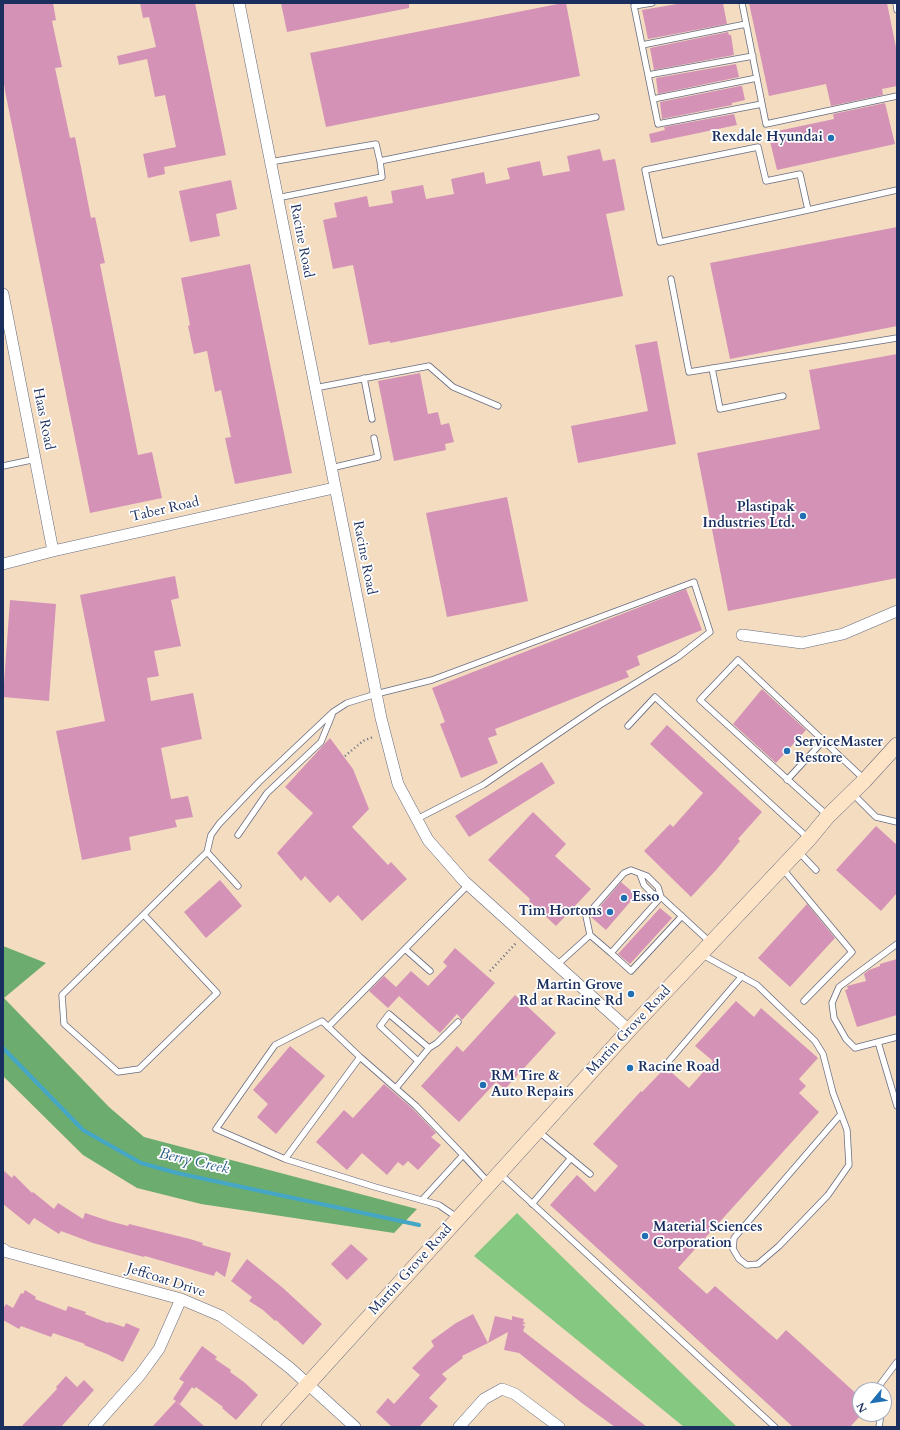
<!DOCTYPE html>
<html>
<head>
<meta charset="utf-8">
<style>
  body { margin:0 }
  #map { position:relative; width:900px; height:1430px; overflow:hidden; background:#f4dcc0; font-family:Cardo,serif }
  canvas { display:block }
  .frame { position:absolute; inset:0; border:4px solid #1b2f5e; pointer-events:none }
  .north { position:absolute; left:852px; top:1382px; width:40px; height:40px; box-sizing:border-box; background:#fff; border:1px solid #a4acbf; border-radius:50%; rotate:241deg; font-size:11px; font-weight:700; line-height:16px; text-align:center; color:#1b2f5e }
  .north::after { content:''; display:block; margin:auto; width:14px; height:18px; background:#1f6fb2; clip-path:polygon(50% 0,100% 100%,50% 72%,0 100%) }
</style>
</head>
<body>
<div id="map">
<canvas width="900" height="1430"></canvas>
<div class="frame"></div>
<div class="north">N</div>
</div>
<script>
const ctx = document.querySelector('canvas').getContext('2d');
ctx.lineJoin = 'round';
function paint(path, color) { ctx.fillStyle = color; ctx.fill(path, 'evenodd'); }
const shape = rows => new Path2D(rows.map(r => 'M' + r).join(''));
function strokePath(path, color, width, dash) { ctx.strokeStyle = color; ctx.lineWidth = width; ctx.lineCap = dash ? 'butt' : 'round'; ctx.setLineDash(dash || []); ctx.stroke(path); }
function label(font, color, halo, rows, align = 'center') {
  ctx.font = font + ' Cardo,serif'; ctx.lineWidth = 3.5; ctx.setLineDash([]); ctx.textBaseline = 'middle'; ctx.strokeStyle = halo; ctx.fillStyle = color; for (const [text, x, y, turn = 0] of rows) {
    ctx.save(); ctx.translate(x, y); ctx.rotate((+turn || 0) * Math.PI / 180); ctx.textAlign = isNaN(turn) ? turn : align; if (halo) ctx.strokeText(text, 0, 0); ctx.fillText(text, 0, 0); ctx.restore();
  }
}
paint(shape([
  [517,1213,737,1427,684,1427,474,1256]
]), '#85c881');
paint(shape([
  [3,946,46,963,4,998,109,1107,144,1137,417,1209,394,1233,201,1204,137,1188,83,1155,3,1076]
]), '#6cac6f');
strokePath(shape([
  [3,1048,83,1130,141,1163,177,1173,419,1225]
]), '#45a6c5', 4);
paint(shape([
  [3,3,53,3,56,20,52,21,62,67,55,68,70,138,75,137,91,218,95,217,105,263,100,264,138,455,152,452,162,498,90,513,5,91,3,76],
  [140,3,195,3,226,155,164,167,165,174,148,178,143,154,176,147,165,95,155,97,147,59,119,65,117,56,156,47,149,17,143,18],
  [281,3,409,3,409,8,287,32],
  [563,3,566,3,580,76,326,127,310,53],
  [683,3,723,3,727,24,648,39,642,10],
  [749,3,887,3,897,52,897,86,882,89,883,95,831,106,826,84,769,96],
  [728,32,729,35,731,35,734,55,654,70,650,48],
  [736,64,739,77,658,94,656,78],
  [740,86,742,86,745,100,732,103,732,105,662,119,660,102],
  [885,103,895,144,777,170,768,133,834,119,833,114],
  [734,114,737,125,651,143,649,134,665,130,664,127],
  [600,149,603,161,615,159,625,210,606,214,623,296,390,343,390,341,369,345,353,265,333,269,323,220,337,217,334,203,367,196,369,207,393,203,391,191,423,185,426,199,454,194,451,179,484,172,486,184,510,179,507,168,540,161,543,176,570,171,567,156],
  [231,180,237,209,216,214,220,236,190,242,179,191],
  [897,227,897,326,730,359,710,263],
  [250,264,292,473,235,484,225,438,231,437,221,390,215,392,207,351,194,354,188,326,190,325,181,278],
  [657,341,676,444,578,463,571,426,648,411,635,345],
  [897,354,897,578,728,611,697,453,820,429,809,370],
  [420,373,428,414,438,412,441,425,449,423,454,442,445,444,446,450,394,461,378,381],
  [507,497,528,601,447,617,426,513],
  [175,576,179,598,171,600,181,646,154,651,159,676,147,678,151,701,193,693,202,739,161,748,171,799,188,796,193,817,175,820,177,827,129,837,131,850,82,860,56,731,105,721,80,595],
  [686,589,702,630,637,656,640,665,626,671,629,677,495,729,497,735,488,738,498,763,461,778,440,724,445,722,432,688],
  [10,600,56,604,49,701,3,697],
  [762,689,806,730,776,763,733,724],
  [667,725,762,812,738,839,740,841,717,869,691,897,644,851,670,824,673,827,703,793,650,744],
  [330,738,353,769,369,809,352,827,388,865,391,862,407,879,362,921,338,895,330,903,305,876,301,881,277,853,313,813,285,787],
  [542,762,555,783,469,837,455,816],
  [533,812,566,844,555,856,591,889,556,926,529,901,530,899,488,860],
  [876,826,897,845,897,893,881,911,836,870],
  [220,880,242,906,206,938,184,912],
  [621,882,636,895,606,930,591,917],
  [807,904,835,938,790,987,758,958],
  [660,908,672,918,630,964,618,954],
  [455,948,495,983,462,1020,457,1014,440,1033,399,996,388,1008,369,991,384,976,396,987,411,971,428,986,447,966,443,962],
  [897,959,897,1015,857,1027,845,990,848,989,847,986,866,981,864,974,869,970,880,966,880,964],
  [515,995,556,1033,505,1089,496,1082,459,1122,421,1086,457,1046,463,1052],
  [736,1001,754,1017,761,1008,818,1058,799,1079,806,1086,799,1093,819,1112,678,1268,707,1294,715,1286,777,1340,786,1330,860,1397,860,1416,850,1427,793,1427,550,1205,577,1175,595,1192,618,1166,593,1144,641,1091,642,1092,664,1069,669,1074,671,1072,689,1088,713,1061,695,1046],
  [290,1046,325,1076,276,1134,257,1117,268,1104,253,1090],
  [384,1084,413,1109,436,1133,431,1137,441,1145,418,1170,408,1161,403,1166,398,1162,387,1175,362,1153,347,1170,316,1142,344,1110,353,1118],
  [3,1170,12,1178,14,1175,32,1193,33,1192,54,1209,58,1203,83,1219,85,1213,109,1221,128,1226,129,1224,190,1239,203,1243,202,1245,231,1253,225,1277,216,1271,214,1276,145,1256,144,1257,93,1243,61,1231,59,1234,34,1218,29,1225,3,1204],
  [351,1244,368,1259,347,1280,331,1264],
  [247,1259,283,1288,322,1324,303,1345,276,1320,275,1321,263,1310,249,1301,252,1297,231,1281],
  [25,1290,36,1297,35,1299,66,1311,68,1306,86,1312,85,1314,108,1323,109,1322,124,1327,126,1323,140,1329,123,1362,107,1354,84,1345,85,1344,53,1333,51,1337,21,1326,19,1329,3,1320,3,1309,6,1304,13,1308,21,1293,23,1294],
  [473,1314,488,1343,462,1356,463,1358,442,1374,447,1379,429,1398,438,1406,419,1427,392,1427,376,1412,388,1398,394,1404,420,1375,412,1368,434,1346,431,1341,456,1323],
  [495,1316,512,1320,512,1316,524,1319,523,1322,526,1323,522,1325,525,1326,523,1331,647,1427,615,1427,583,1404,519,1353,504,1350,508,1332,488,1343],
  [202,1346,217,1357,215,1359,231,1370,230,1372,244,1382,258,1395,236,1420,222,1408,223,1407,196,1387,194,1389,192,1387,180,1404,176,1401,205,1427,152,1427,176,1401,173,1399,184,1382,179,1379],
  [66,1376,77,1387,84,1380,94,1390,61,1427,21,1427,57,1389,56,1387]
]), '#d493b6');
const service = shape([
  [652,3,634,6,658,124,762,104,742,3],
  [896,3,897,10],
  [642,45,746,24],
  [648,75,753,56],
  [653,99,757,78],
  [762,104,766,124,897,96],
  [270,162,376,144,380,161,596,117],
  [277,198,382,177,380,161],
  [808,210,800,174,766,181,758,147,645,170,660,242,808,210,897,190],
  [671,279,689,372,897,338],
  [712,368,720,409,783,396],
  [364,378,372,419],
  [315,388,429,366,453,387,498,406],
  [3,466,36,459],
  [331,468,378,457,374,438],
  [628,726,655,697,809,839],
  [787,780,824,740],
  [852,793,876,817,897,822],
  [827,815,700,700,738,660,865,780],
  [238,835,267,793,321,742,332,715],
  [798,851,816,870],
  [207,852,238,886],
  [782,868,852,952,804,1001],
  [640,874,644,885,652,893,661,897],
  [144,915,217,993,139,1069,118,1072,64,1024,62,995,207,852,211,835,219,824,259,782,333,712,347,703,376,694,432,680,694,582,710,632,678,657,600,705,483,785,417,819],
  [590,935,586,916,624,873,631,870,647,876,658,887,661,897],
  [897,944,839,987,832,1003,834,1018,846,1039,855,1048,897,1037],
  [405,949,430,971],
  [611,953,631,971,682,916],
  [701,954,757,985,815,1041,823,1054,833,1093,841,1114,847,1130,849,1165,828,1195,779,1246,758,1264,747,1265,739,1259,733,1249,734,1238,841,1114],
  [557,965,590,935,611,953,661,897,711,943],
  [328,1027,468,885],
  [878,1042,897,1106],
  [418,1061,380,1026,389,1014,429,1048],
  [669,1061,742,976],
  [396,1088,429,1048,437,1043,458,1022],
  [538,1131,590,1174],
  [285,1159,216,1129,275,1045,322,1021,360,1057],
  [499,1173,775,1427],
  [422,1200,463,1155,489,1183],
  [532,1204,571,1158],
  [458,1218,439,1205,375,1187,285,1159,360,1057,416,1106,463,1155],
  [876,1390,897,1362],
  [879,1427,881,1414]
]);
const minor = shape([
  [239,3,381,718,398,784,428,840,464,881,629,1030],
  [3,294,53,551],
  [3,564,53,551,334,488],
  [742,635,802,643,843,634,897,611],
  [3,1249,7,1252,181,1299,221,1316,254,1340,290,1368,355,1427],
  [94,1427,140,1375,159,1349,181,1299],
  [459,1427,484,1399,502,1389,515,1394,559,1427]
]);
const secondary = shape([
  [269,1427,629,1030,809,839,828,816,865,780,897,745]
]);
strokePath(service, '#676c80', 7);
strokePath(minor, '#676c80', 12);
strokePath(secondary, '#676c80', 16);
strokePath(shape([
  [345,756,363,741,373,737],
  [490,971,517,942]
]), '#676c80', 2.5, [1, 3]);
strokePath(service, '#fff', 5.5);
strokePath(minor, '#fff', 11);
strokePath(secondary, '#fee4c6', 15);
for (const [x, y, r, color] of [
  [831,138,4,"#1f6fb2"],
  [803,516,4,"#1f6fb2"],
  [787,751,4,"#1f6fb2"],
  [624,898,4,"#1f6fb2"],
  [610,912,4,"#1f6fb2"],
  [631,994,4,"#1f6fb2"],
  [630,1068,4,"#1f6fb2"],
  [483,1085,4,"#1f6fb2"],
  [645,1236,4,"#1f6fb2"]
]) { const dot = new Path2D(); dot.arc(x, y, r, 0, 2 * Math.PI); ctx.fillStyle = color; ctx.fill(dot); strokePath(dot, '#fff', 1.5); }
label('bold 14px', '#1b2f5e', '#fff', [
  ["Rexdale Hyundai",823,138,"right"],
  ["Plastipak",795,508,"right"],
  ["Industries Ltd.",795,524,"right"],
  ["ServiceMaster",795,743],
  ["Restore",795,759],
  ["Esso",632,898],
  ["Tim Hortons",602,912,"right"],
  ["Martin Grove",623,986,"right"],
  ["Rd at Racine Rd",623,1002,"right"],
  ["Racine Road",638,1068],
  ["RM Tire &",491,1077],
  ["Auto Repairs",491,1093],
  ["Material Sciences",653,1228],
  ["Corporation",653,1244]
], 'left');
label('14px', '#1b2f5e', '#fff', [
  ["Racine Road",301,241,79],
  ["Haas Road",43,419,79],
  ["Taber Road",165,510,-13],
  ["Racine Road",364,558,79],
  ["Martin Grove Road",629,1031,-47],
  ["Martin Grove Road",411,1270,-48],
  ["Jeffcoat Drive",166,1281,18]
]);
label('italic 15px', '#2c5f87', '#fff', [
  ["Berry Creek",194,1162,13]
]);
</script>
</body>
</html>
